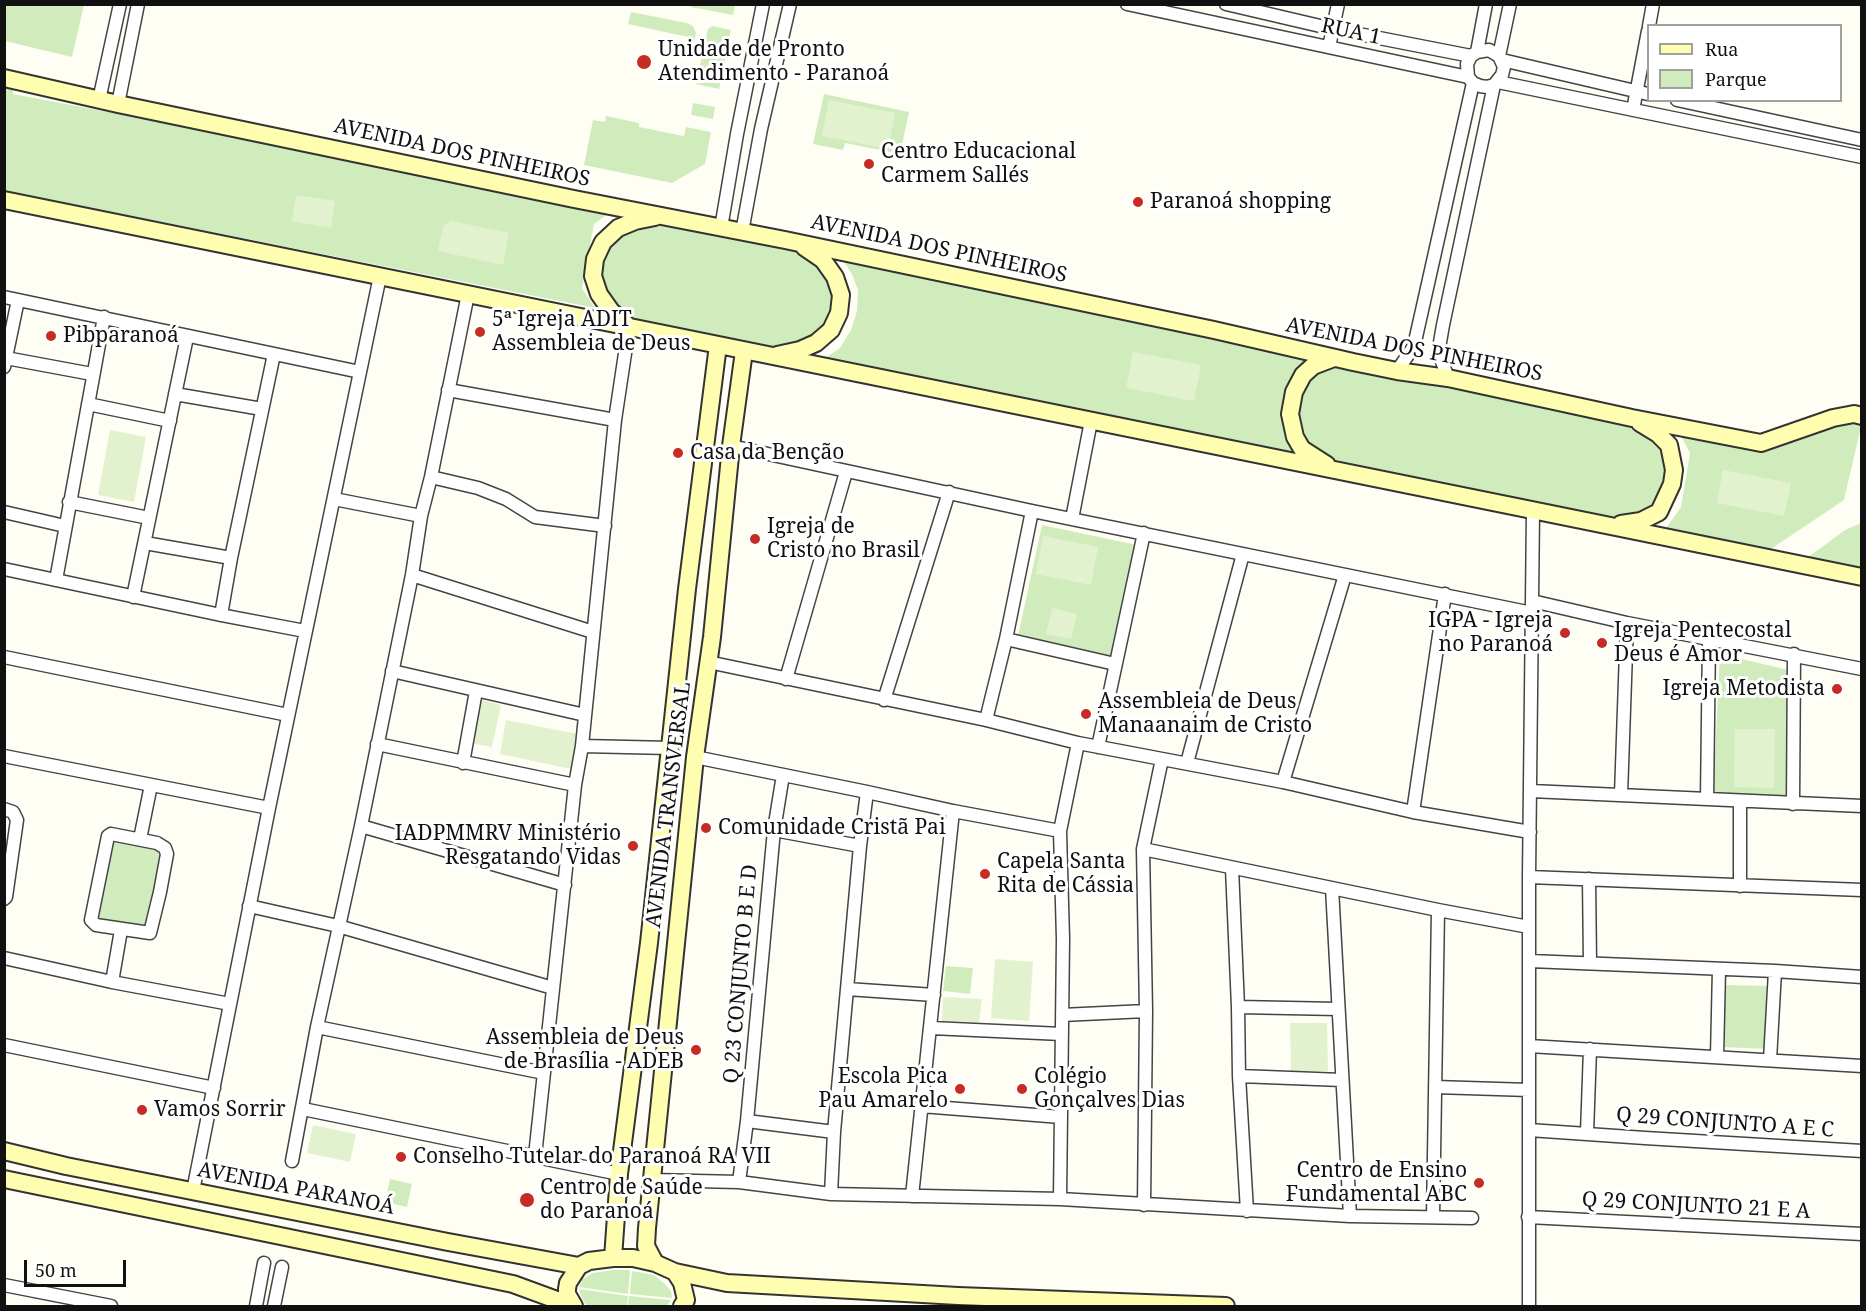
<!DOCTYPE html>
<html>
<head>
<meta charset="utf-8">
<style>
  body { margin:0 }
  #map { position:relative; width:1866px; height:1311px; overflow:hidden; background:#fffef5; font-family:"Noto Serif",serif }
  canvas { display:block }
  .frame { position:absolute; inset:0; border:6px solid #111; pointer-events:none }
  .legend { position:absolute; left:1647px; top:24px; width:195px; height:78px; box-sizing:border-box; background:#fff; border:2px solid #a0a0a0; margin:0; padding:8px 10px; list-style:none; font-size:18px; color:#111 }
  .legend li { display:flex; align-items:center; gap:12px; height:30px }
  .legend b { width:30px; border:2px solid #a0a0a0 }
  .scale { position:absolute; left:24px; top:1260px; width:102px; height:27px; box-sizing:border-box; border:3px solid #111; border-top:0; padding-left:8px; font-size:18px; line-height:21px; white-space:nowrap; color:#111; -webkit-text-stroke:4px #fff; paint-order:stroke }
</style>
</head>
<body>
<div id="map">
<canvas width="1866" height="1311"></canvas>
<div class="frame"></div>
<ul class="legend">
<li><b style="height:8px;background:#fffeb0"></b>Rua</li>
<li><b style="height:16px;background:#d0ecbc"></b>Parque</li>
</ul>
<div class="scale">50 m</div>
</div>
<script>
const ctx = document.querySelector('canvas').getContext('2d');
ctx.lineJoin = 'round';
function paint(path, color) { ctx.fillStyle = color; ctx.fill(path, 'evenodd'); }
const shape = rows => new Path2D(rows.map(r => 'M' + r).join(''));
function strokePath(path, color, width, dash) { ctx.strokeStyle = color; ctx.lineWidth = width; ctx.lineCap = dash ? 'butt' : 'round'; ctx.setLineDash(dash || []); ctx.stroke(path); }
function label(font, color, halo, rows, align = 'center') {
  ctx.font = font + ' "Noto Serif",serif'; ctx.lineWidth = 6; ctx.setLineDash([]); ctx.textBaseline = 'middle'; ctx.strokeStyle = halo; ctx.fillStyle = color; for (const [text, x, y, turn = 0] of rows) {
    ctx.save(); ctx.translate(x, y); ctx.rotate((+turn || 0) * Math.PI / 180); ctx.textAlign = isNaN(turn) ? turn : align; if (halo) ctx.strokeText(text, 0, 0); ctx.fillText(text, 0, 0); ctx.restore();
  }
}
paint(shape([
  [5,4,84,5,72,57,5,41],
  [692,5,692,4,735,5,733,15,691,7],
  [631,12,687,23,693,26,696,33,693,47,686,46,688,37,628,24],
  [712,26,731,30,719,89,696,84,708,29],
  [5,88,13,90,13,94,616,208,594,224,582,288,595,308,5,191],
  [824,94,909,112,900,154,845,143,843,150,813,144],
  [693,103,715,107,713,119,691,115],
  [606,116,639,123,639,127,684,136,686,127,711,132,705,164,672,183,584,165,593,120,605,122],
  [662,220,797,244,822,261,840,295,830,329,770,354,630,325,600,293,598,259,620,230],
  [841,257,1321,358,1289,390,1304,459,818,363,840,348,851,330,857,311,858,290,852,274],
  [1335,365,1629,423,1663,446,1667,469,1666,481,1656,507,1638,517,1606,518,1336,465,1306,446,1301,431,1297,412,1302,393,1309,378,1317,373],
  [1861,410,1861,427,1844,500,1768,551,1664,531,1681,507,1690,453,1677,428,1754,447],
  [1861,523,1861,577,1799,564,1845,530],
  [1042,525,1137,545,1113,657,1018,636],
  [1720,654,1793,671,1790,799,1713,796],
  [113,842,163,851,147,935,97,927],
  [946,966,973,968,970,994,943,991],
  [1725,985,1770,986,1768,1049,1722,1047],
  [390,1179,412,1184,407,1207,385,1202],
  [613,1270,630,1270,628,1294,579,1287,583,1279,593,1273],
  [632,1271,654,1275,665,1284,671,1291,672,1298,630,1294],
  [579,1289,628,1296,627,1306,590,1306,585,1304,580,1293],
  [629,1296,671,1300,667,1306,628,1306]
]), '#d0ecbc');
paint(shape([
  [829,100,895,113,888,149,822,136],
  [296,195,335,201,331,228,292,221],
  [452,221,509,233,503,265,438,251,443,226],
  [1133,352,1201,365,1194,401,1126,388],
  [110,430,146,437,134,502,98,495],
  [1723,470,1791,483,1784,516,1717,503],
  [1043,536,1098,547,1091,585,1036,574],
  [1052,608,1077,614,1071,639,1046,634],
  [478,699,501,705,492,747,469,743],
  [506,720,578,734,571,769,500,754],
  [1735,729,1775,729,1774,788,1734,787],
  [995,959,1033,962,1029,1021,991,1018],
  [943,997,982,999,979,1022,942,1021],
  [1290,1023,1327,1023,1328,1071,1291,1072],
  [313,1125,356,1134,350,1162,307,1153]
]), '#e2f2ce');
const street = shape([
  [1127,4,1468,77,1473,83,1480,86,1487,87,1494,85],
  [1226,4,1333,29,1471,56],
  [1649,26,1653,4],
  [1329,47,1338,4],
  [1477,52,1486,4],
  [1502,60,1648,94],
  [1468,77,1467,64,1471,56,1477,52,1489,50,1499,56],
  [1498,82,1862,157],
  [99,100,120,4],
  [1677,100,1862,140],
  [118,104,138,4],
  [1633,110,1648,31],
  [721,228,737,134,763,4],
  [742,232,761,129,790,4],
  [4,297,360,372],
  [6,358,92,374],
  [4,367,18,300],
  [1397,371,1414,346,1473,83],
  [1448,378,1440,356,1439,348,1443,325,1494,85,1502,75,1504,67,1499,56,1510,4],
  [448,390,615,420],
  [175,394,262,409],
  [88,404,170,421],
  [731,446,1032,511,1532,613],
  [431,477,478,488,506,499,535,517,605,526],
  [334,499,421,516],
  [69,502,149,518],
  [4,512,65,526],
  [1072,519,1091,421],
  [145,543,231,558],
  [4,569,221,615,305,631],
  [412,575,593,632],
  [56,580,104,317],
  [133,597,187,337],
  [1532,601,1627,623,1862,669],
  [221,615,231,558,274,354],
  [1006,639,1115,664],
  [4,657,288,715],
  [708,662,986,720,1078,743,1283,782,1413,812,1530,832],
  [392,671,585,715],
  [786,679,846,472],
  [884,700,949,492],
  [986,720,1006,639,1032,511],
  [377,744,575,785],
  [582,746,670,748],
  [1098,747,1144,533],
  [4,756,269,808],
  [695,757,867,792,953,811,1060,831],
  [463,763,476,691],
  [1187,763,1243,554],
  [1283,782,1345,575],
  [1531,791,1862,806],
  [1621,795,1627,623],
  [1707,799,1709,639],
  [1793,804,1794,654],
  [4,809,13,812,17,820,6,897,4,899],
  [1413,812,1445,594],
  [361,826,565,885],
  [774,830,860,846],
  [111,834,157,843,165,848,167,854,160,892,150,933,96,925,91,920,108,836,111,834],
  [140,839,151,785],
  [1143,849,1438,910,1529,927],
  [1232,868,1238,1007,1239,1076,1247,1211],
  [1529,877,1862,890],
  [1589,879,1590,963],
  [1740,886,1740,801],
  [1332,888,1350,1216],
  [249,906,338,926,553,988],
  [4,958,112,982,230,1004],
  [1530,961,1775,971,1862,977],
  [112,982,121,930],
  [847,989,934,995],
  [1238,1007,1338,1009],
  [1062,1015,1146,1011],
  [317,1027,544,1073],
  [931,1028,1062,1034],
  [4,1045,214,1088],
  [1529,1046,1862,1066],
  [1717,1057,1719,969],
  [1770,1060,1775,971],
  [1239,1076,1342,1080],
  [1435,1087,1529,1090],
  [921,1106,1061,1117],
  [303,1109,619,1174],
  [747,1121,834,1132],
  [1529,1130,1645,1138,1862,1151],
  [1587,1133,1590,1049],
  [535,1156,575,785,582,746,615,420,629,327],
  [292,1161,317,1027,361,826,412,575,421,516,431,477,468,294],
  [652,1180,739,1182,831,1194,1060,1199,1350,1216,1472,1218],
  [739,1182,747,1121,774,830,783,775],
  [193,1191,269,808,380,276],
  [831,1194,834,1132,860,846,867,792],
  [912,1196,953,811],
  [1060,1199,1063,939,1060,831,1078,743],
  [1144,1205,1146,1011,1143,849,1162,759],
  [1433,1217,1438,910],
  [1528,1217,1862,1234],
  [4,1285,111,1306],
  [256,1306,264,1263],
  [274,1306,282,1267],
  [1529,1306,1529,877,1533,510]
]);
const secondary = shape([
  [4,78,118,104,574,199,785,240,1214,330,1353,362,1397,371,1448,378,1632,418,1761,443,1833,418,1854,414,1862,416],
  [4,200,1862,577],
  [628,326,611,311,599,294,593,276,595,259,603,242,618,228,635,221,655,217],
  [777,355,800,350,816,343,831,330,839,313,841,295,835,277,823,260,804,247],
  [1327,465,1302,449,1295,437,1290,414,1294,392,1303,375,1313,366,1334,358],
  [1621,524,1641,521,1659,512,1672,484,1674,470,1669,445,1658,434,1640,423],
  [4,1151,66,1166,448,1242,579,1266],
  [4,1179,513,1284,573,1306],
  [613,1258,619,1174,649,943,687,589,718,345],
  [655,1263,646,1246,647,1228,695,757,712,637,731,446,744,351],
  [675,1272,727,1283,958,1296,1226,1306],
  [574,1306,567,1294,567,1289,568,1283,579,1266,589,1261,613,1258,633,1258,655,1263,675,1272,682,1283,686,1300,682,1306]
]);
strokePath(street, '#444', 15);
strokePath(secondary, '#333', 20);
strokePath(street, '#fff', 12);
strokePath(secondary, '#fffeb0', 16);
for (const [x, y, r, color] of [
  [644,62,8,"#c62c23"],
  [869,164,6,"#c62c23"],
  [1138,202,6,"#c62c23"],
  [480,332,6,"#c62c23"],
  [51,336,6,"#c62c23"],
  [678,453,6,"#c62c23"],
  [755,539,6,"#c62c23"],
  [1565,633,6,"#c62c23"],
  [1602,643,6,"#c62c23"],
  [1837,689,6,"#c62c23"],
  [1086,714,6,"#c62c23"],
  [706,828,6,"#c62c23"],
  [633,846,6,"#c62c23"],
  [985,874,6,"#c62c23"],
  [696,1050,6,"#c62c23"],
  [960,1089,6,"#c62c23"],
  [1022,1089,6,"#c62c23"],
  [142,1110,6,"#c62c23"],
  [401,1157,6,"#c62c23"],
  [1479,1183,6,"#c62c23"],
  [527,1200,8,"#c62c23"]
]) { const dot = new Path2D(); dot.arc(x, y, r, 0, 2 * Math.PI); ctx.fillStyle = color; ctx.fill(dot); strokePath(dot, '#fff', 2); }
label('21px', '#111', '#fff', [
  ["RUA 1",1351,32,12],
  ["AVENIDA DOS PINHEIROS",462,153,12],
  ["AVENIDA DOS PINHEIROS",939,249,12],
  ["AVENIDA DOS PINHEIROS",1414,350,11],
  ["AVENIDA TRANSVERSAL",669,805,-83],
  ["Q 23 CONJUNTO B E D",741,974,-85],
  ["Q 29 CONJUNTO A E C",1725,1123,4],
  ["AVENIDA PARANOÁ",296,1189,11],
  ["Q 29 CONJUNTO 21 E A",1696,1206,3]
]);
label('21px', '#111', '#fff', [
  ["Unidade de Pronto",658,50],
  ["Atendimento - Paranoá",658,74],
  ["Centro Educacional",881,152],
  ["Carmem Sallés",881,176],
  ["Paranoá shopping",1150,202],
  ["5ª Igreja ADIT",492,320],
  ["Assembleia de Deus",492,344],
  ["Pibparanoá",63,336],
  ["Casa da Benção",690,453],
  ["Igreja de",767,527],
  ["Cristo no Brasil",767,551],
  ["IGPA - Igreja",1553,621,"right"],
  ["no Paranoá",1553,645,"right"],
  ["Igreja Pentecostal",1614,631],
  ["Deus é Amor",1614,655],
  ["Igreja Metodista",1825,689,"right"],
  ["Assembleia de Deus",1098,702],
  ["Manaanaim de Cristo",1098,726],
  ["Comunidade Cristã Pai",718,828],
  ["IADPMMRV Ministério",621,834,"right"],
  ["Resgatando Vidas",621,858,"right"],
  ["Capela Santa",997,862],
  ["Rita de Cássia",997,886],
  ["Assembleia de Deus",684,1038,"right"],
  ["de Brasília - ADEB",684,1062,"right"],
  ["Escola Pica",948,1077,"right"],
  ["Pau Amarelo",948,1101,"right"],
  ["Colégio",1034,1077],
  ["Gonçalves Dias",1034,1101],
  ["Vamos Sorrir",154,1110],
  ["Conselho Tutelar do Paranoá RA VII",413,1157],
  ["Centro de Ensino",1467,1171,"right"],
  ["Fundamental ABC",1467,1195,"right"],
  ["Centro de Saúde",540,1188],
  ["do Paranoá",540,1212]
], 'left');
</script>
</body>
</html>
